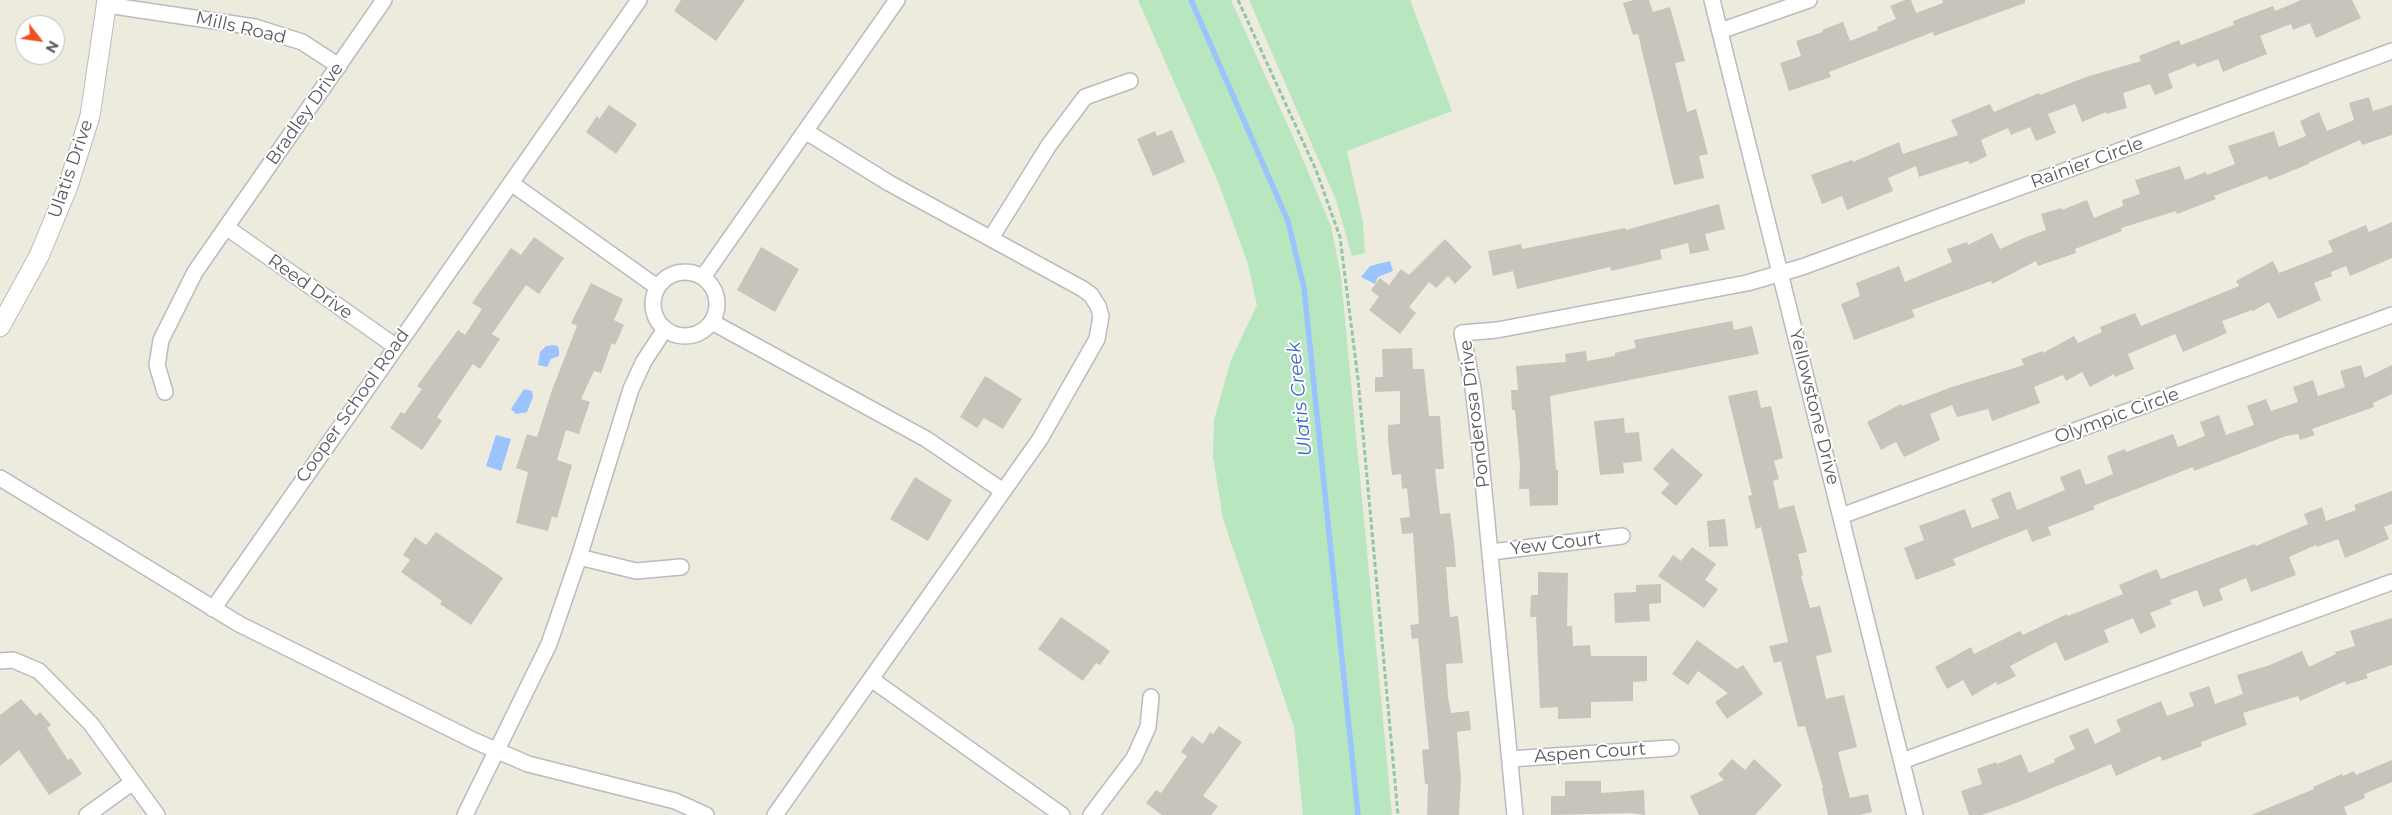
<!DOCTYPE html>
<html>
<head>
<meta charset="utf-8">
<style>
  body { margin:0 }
  #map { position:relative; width:2392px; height:815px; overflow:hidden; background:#ecebde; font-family:Montserrat,sans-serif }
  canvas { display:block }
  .north { position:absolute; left:15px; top:15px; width:50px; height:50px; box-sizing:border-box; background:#fff; border:1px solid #bcbdbf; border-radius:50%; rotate:120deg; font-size:14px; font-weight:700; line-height:20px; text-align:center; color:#575a60 }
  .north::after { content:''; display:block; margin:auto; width:18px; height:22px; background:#f14f1f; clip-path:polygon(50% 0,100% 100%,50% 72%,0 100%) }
</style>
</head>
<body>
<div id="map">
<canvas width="2392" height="815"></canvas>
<div class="north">N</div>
</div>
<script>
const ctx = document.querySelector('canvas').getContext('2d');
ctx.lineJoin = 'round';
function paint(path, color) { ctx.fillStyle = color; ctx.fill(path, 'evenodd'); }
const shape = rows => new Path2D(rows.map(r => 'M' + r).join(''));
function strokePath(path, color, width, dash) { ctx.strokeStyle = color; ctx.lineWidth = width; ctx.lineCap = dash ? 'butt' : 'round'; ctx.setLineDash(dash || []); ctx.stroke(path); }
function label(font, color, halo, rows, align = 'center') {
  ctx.font = font + ' Montserrat,sans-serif'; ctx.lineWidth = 4; ctx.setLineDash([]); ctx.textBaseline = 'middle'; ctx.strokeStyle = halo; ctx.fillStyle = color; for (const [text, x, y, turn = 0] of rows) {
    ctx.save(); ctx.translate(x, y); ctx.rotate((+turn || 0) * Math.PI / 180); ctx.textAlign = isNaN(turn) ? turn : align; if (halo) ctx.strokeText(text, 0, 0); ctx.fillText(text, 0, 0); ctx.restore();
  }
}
paint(shape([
  [1138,0,1231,0,1298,148,1331,226,1341,277,1392,815,1303,815,1294,727,1223,519,1213,457,1214,420,1231,360,1257,305,1248,264,1219,184],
  [1249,0,1410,0,1452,111,1347,151,1363,223,1365,253,1352,256,1336,200]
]), '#b8e6bf');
paint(shape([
  [1390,261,1393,271,1378,277,1375,284,1361,277,1370,266],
  [556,345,559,348,559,356,551,359,547,367,538,365,540,352,546,346],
  [524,389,532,391,533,397,527,412,516,414,511,409],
  [496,435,511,439,501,471,486,466]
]), '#9bc4ff');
strokePath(shape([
  [1191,0,1288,221,1304,288,1358,815]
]), '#9bc4ff', 5.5);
paint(shape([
  [681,0,745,0,716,41,674,11],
  [1634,0,1649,0,1653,12,1670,7,1685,61,1675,63,1687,112,1696,109,1708,154,1699,156,1704,178,1674,185,1638,34,1633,35,1623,3],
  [1905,0,1911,0,1916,13,1943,3,1942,0,2025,0,2025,3,1934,36,1933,32,1829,72,1831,77,1789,91,1780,63,1801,56,1796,41,1823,32,1822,30,1843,22,1850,41,1878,30,1877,27,1896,19,1890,6],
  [2301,0,2352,0,2361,18,2316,38,2310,23,2293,30,2291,24,2260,36,2267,54,2239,65,2223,72,2218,59,2197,67,2195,63,2168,74,2173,88,2155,95,2150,84,2123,93,2127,108,2106,114,2106,112,2082,122,2075,104,2048,114,2056,133,2036,141,2030,127,2011,135,2008,128,1981,140,1987,156,1970,164,1968,161,1919,177,1916,166,1888,178,1893,191,1847,210,1842,196,1822,204,1811,175,1852,160,1853,162,1899,142,1903,154,1958,135,1951,120,1990,104,1994,112,2039,93,2040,95,2086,77,2141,61,2139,56,2179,40,2181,45,2234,25,2233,21,2273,6,2275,11],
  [2369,97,2373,111,2392,105,2392,135,2362,145,2360,140,2308,163,2309,164,2269,180,2267,176,2214,196,2216,199,2177,214,2176,211,2121,228,2122,231,2075,249,2076,253,2038,266,2036,261,1992,284,1991,281,1912,310,1915,317,1854,340,1841,304,1860,296,1856,283,1899,266,1905,282,1952,262,1947,249,1967,242,1968,245,1992,233,2000,249,2024,238,2046,230,2041,214,2061,208,2062,210,2087,200,2094,218,2123,206,2122,200,2140,194,2135,180,2180,166,2185,180,2206,172,2207,175,2235,164,2228,146,2274,131,2279,147,2306,136,2300,121,2319,112,2327,131,2354,120,2349,103],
  [609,105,637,124,616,154,586,132,597,116,599,119],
  [1172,130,1185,162,1153,176,1137,139,1155,131,1157,136],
  [1719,204,1725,229,1705,234,1709,250,1690,254,1688,243,1660,250,1662,259,1611,271,1610,267,1517,289,1513,271,1493,276,1488,251,1521,244,1522,249,1625,228,1626,230],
  [2392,222,2392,258,2350,276,2346,266,2331,272,2332,276,2314,283,2321,300,2278,319,2269,302,2253,311,2252,310,2222,321,2227,333,2183,352,2175,334,2128,354,2134,369,2115,377,2114,374,2090,387,2082,372,2066,381,2063,375,2034,387,2040,403,1992,421,1988,409,1957,417,1952,405,1930,414,1940,440,1904,457,1896,442,1881,450,1867,422,1901,404,1902,406,1952,387,2024,365,2021,359,2043,351,2043,353,2074,336,2078,343,2102,332,2100,327,2135,313,2141,326,2239,286,2236,281,2273,261,2279,273,2333,252,2328,241,2366,225,2369,232],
  [534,237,564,258,539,294,526,285,492,334,500,339,480,369,473,364,437,417,442,421,422,450,390,428,401,412,404,414,422,389,417,386,458,330,465,335,482,309,472,303,511,248,521,255],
  [1445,239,1472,267,1455,284,1448,276,1436,288,1429,282,1409,307,1416,313,1400,334,1369,310,1379,297,1371,290,1380,278,1389,285,1401,269,1409,275],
  [761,247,799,269,775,312,737,290],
  [591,283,623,299,614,320,624,325,615,345,612,343,601,373,594,371,581,399,590,402,579,434,566,430,557,460,572,465,557,518,552,516,548,531,516,523,528,472,516,468,527,434,537,437,552,390,577,326,571,323],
  [1732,321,1734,330,1752,326,1759,354,1550,396,1556,470,1558,470,1558,505,1530,506,1529,489,1519,489,1520,465,1515,410,1512,410,1511,390,1518,390,1516,366,1566,362,1565,354,1586,351,1587,361,1615,356,1615,353,1636,348,1634,340],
  [1412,348,1413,369,1424,369,1429,416,1440,416,1444,469,1435,469,1440,514,1450,513,1454,543,1456,567,1446,567,1448,595,1450,617,1458,616,1463,663,1446,664,1448,697,1451,713,1469,711,1471,730,1457,732,1461,780,1459,815,1427,815,1428,784,1425,784,1422,750,1429,749,1418,638,1412,639,1410,625,1419,624,1413,533,1402,534,1400,518,1410,517,1407,488,1402,489,1401,474,1392,475,1388,440,1388,425,1400,424,1400,391,1375,392,1375,377,1383,377,1382,349],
  [2361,365,2365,378,2392,365,2392,394,2373,403,2374,407,2312,429,2315,435,2300,440,2298,434,2286,436,2194,471,2193,467,2093,506,2095,509,2048,527,2051,535,2032,542,2027,529,1953,559,1956,565,1916,580,1904,548,1924,540,1919,526,1965,509,1972,528,1999,518,1991,499,2010,491,2017,510,2065,490,2060,477,2080,469,2086,485,2113,474,2107,456,2125,449,2126,452,2173,434,2178,447,2205,436,2200,422,2219,415,2226,435,2254,425,2247,406,2266,399,2271,411,2298,402,2293,387,2313,380,2318,396,2345,387,2340,371],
  [985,376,1022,399,1003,429,984,418,977,428,960,417],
  [1757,390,1761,408,1771,406,1783,458,1774,461,1779,479,1773,481,1779,509,1794,505,1807,552,1798,554,1803,575,1801,576,1810,608,1820,606,1832,652,1816,656,1826,699,1844,695,1857,747,1838,752,1850,798,1868,794,1872,812,1859,815,1828,815,1822,788,1823,787,1805,726,1798,727,1781,661,1774,663,1769,646,1788,642,1761,527,1756,529,1748,496,1752,495,1728,396],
  [1624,418,1625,433,1639,432,1642,461,1623,463,1624,473,1600,475,1594,421],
  [1672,448,1703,475,1676,506,1661,493,1669,484,1653,469],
  [915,477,952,500,928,541,890,519],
  [2392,491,2392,524,2384,527,2389,539,2364,550,2345,558,2338,539,2317,547,2316,545,2289,557,2296,575,2251,592,2246,578,2219,589,2223,600,2203,607,2197,590,2170,600,2172,604,2150,613,2156,627,2140,634,2133,618,2104,630,2109,642,2065,661,2056,642,2010,666,2016,676,1998,685,1996,682,1972,696,1963,680,1947,689,1935,667,1971,647,1974,654,2020,631,2023,635,2067,614,2068,616,2123,594,2119,585,2157,569,2161,579,2255,544,2256,546,2308,524,2304,514,2322,507,2326,521,2356,510,2354,505],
  [1725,519,1728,546,1709,547,1707,521],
  [436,532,503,578,471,625,440,604,442,601,401,572,410,560,403,555,415,537,426,545],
  [1692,547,1716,564,1705,580,1718,589,1704,608,1658,576,1673,555,1681,561],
  [1538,572,1568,573,1567,626,1572,626,1573,646,1590,645,1591,656,1647,656,1647,681,1633,682,1633,701,1591,702,1591,718,1558,719,1558,707,1540,708,1536,617,1530,617,1531,595,1538,595],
  [1661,584,1661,603,1649,604,1650,621,1615,623,1614,593,1636,592,1636,585],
  [1061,617,1110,651,1100,665,1096,663,1083,681,1038,649],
  [2392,618,2392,665,2366,674,2368,678,2346,685,2345,681,2300,701,2298,696,2243,713,2247,725,2201,742,2202,746,2162,761,2160,756,2116,776,2111,764,2011,805,1982,815,1969,815,1961,791,1982,784,1977,769,1996,762,1997,764,2021,754,2029,773,2055,762,2054,759,2075,749,2069,736,2088,728,2095,744,2121,731,2116,720,2161,701,2167,716,2194,706,2189,693,2209,686,2215,704,2243,694,2237,675,2270,665,2302,651,2309,667,2336,654,2335,652,2355,646,2350,631],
  [1697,640,1737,669,1743,665,1763,694,1727,719,1715,702,1728,693,1698,671,1688,685,1672,674],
  [21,699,36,716,40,712,51,725,47,728,68,760,71,758,82,774,49,795,19,750,0,766,0,715],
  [1219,726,1242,742,1203,796,1218,806,1211,815,1162,815,1146,803,1156,790,1161,793,1187,756,1181,752,1192,736,1203,744,1210,732,1213,734],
  [1732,759,1745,770,1754,759,1782,785,1755,815,1699,815,1690,796,1724,780,1718,774],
  [2392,760,2392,782,2364,794,2365,798,2344,807,2347,815,2251,815,2314,789,2313,787,2342,774,2343,776,2354,771,2356,775],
  [1565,781,1601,781,1601,793,1644,790,1645,815,1630,813,1551,815,1551,796,1565,796]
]), '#c7c5bb');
const minor = shape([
  [1712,0,1915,815],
  [107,5,255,27,302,42,339,66],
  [1720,31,1809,0],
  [511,183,657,287],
  [226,227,395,346],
  [991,238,1049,145,1085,97,1130,81],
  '653 304a32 32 0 1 1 64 0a32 32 0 1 1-64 0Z',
  [703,277,897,0],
  [712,322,926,439,1003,491],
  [165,392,157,365,161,340,195,272,384,0],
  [0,478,239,624,475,741,528,764,675,801,706,815],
  [1841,516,2392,315],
  [1491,552,1622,536],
  [579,557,636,571,681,567],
  [213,609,639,0],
  [0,661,13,660,39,671,91,724,133,782],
  [871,679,1062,815],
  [1510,759,1671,748],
  [1902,761,2392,582],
  [87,815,133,782,157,815],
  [465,815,549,644,579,557,631,389,644,361,665,329],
  [775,815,1040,439,1097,339,1101,316,1098,306,1091,295,1083,289,889,183,805,131],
  [1091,815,1134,758,1148,727,1151,697],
  [1515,815,1479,439,1473,388,1462,333,1497,330,1747,283,1802,267,2392,51]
]);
const tertiary = shape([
  [0,327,39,256,68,186,90,116,107,0]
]);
strokePath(minor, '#b9bbc1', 18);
strokePath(tertiary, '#b9bbc1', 21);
strokePath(shape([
  [1238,0,1316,170,1340,237,1358,379,1398,815]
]), '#91c6a8', 3, [5, 2.5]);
strokePath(minor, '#fff', 15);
strokePath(tertiary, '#fff', 19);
label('18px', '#575a60', '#fff', [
  ["Mills Road",241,28,13],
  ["Bradley Drive",305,114,-55],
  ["Rainier Circle",2087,163,-20],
  ["Ulatis Drive",71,169,-71],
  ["Reed Drive",310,287,35],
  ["Cooper School Road",353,406,-55],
  ["Yellowstone Drive",1814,407,76],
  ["Ponderosa Drive",1475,414,-97],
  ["Olympic Circle",2117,416,-20],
  ["Yew Court",1556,544,-7],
  ["Aspen Court",1590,753,-4]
]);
label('italic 19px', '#3968c7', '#fff', [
  ["Ulatis Creek",1300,399,-96]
]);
</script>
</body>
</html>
